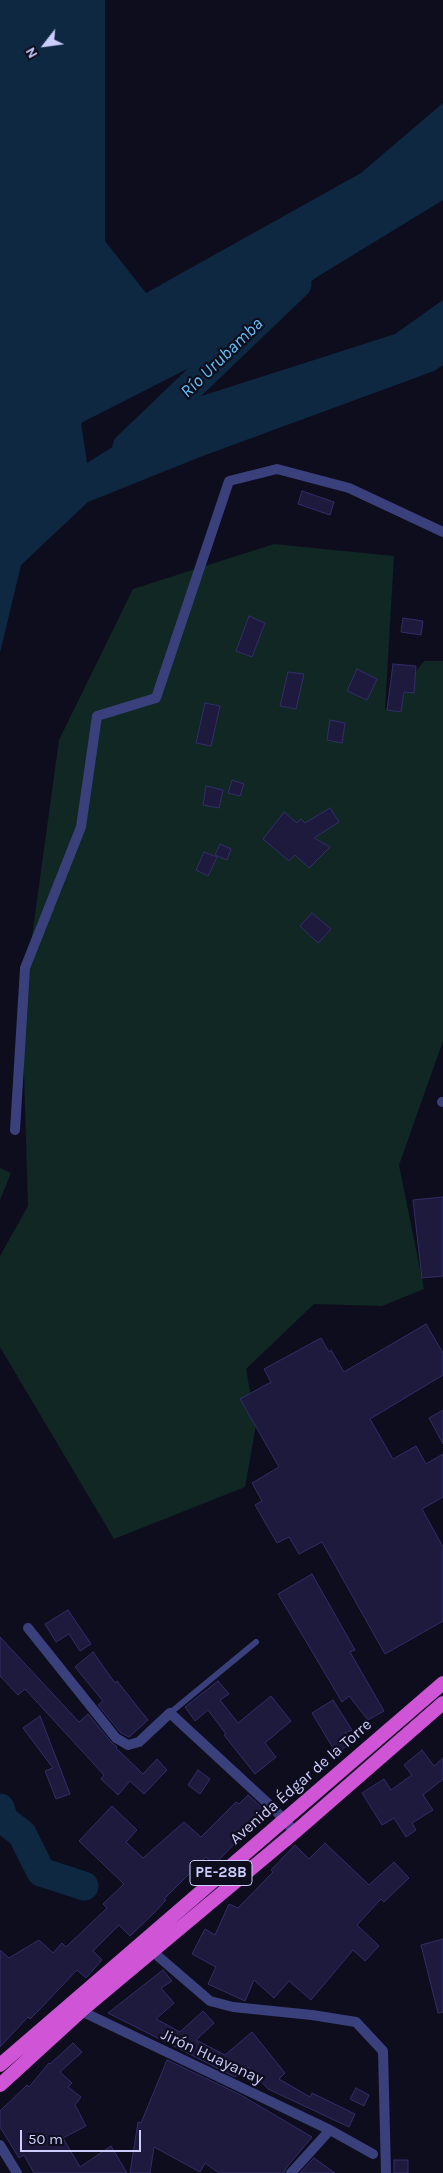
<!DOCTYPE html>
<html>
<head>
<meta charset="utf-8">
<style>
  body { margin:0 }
  #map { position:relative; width:443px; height:2173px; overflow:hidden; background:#0e0d1e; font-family:Karla,sans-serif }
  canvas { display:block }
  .north { position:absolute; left:20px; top:20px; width:50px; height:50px; -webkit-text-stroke:4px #0e0d1e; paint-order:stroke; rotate:240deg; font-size:14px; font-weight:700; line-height:20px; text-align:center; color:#cccdfc }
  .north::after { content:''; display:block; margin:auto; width:18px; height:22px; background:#cccdfc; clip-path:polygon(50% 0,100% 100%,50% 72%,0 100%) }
  .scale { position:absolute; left:20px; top:2130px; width:121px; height:22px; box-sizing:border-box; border:2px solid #cccdfc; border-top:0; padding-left:6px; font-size:15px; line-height:18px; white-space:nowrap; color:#cccdfc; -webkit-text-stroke:4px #0e0d1e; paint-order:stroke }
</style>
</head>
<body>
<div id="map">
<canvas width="443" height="2173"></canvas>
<div class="north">N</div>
<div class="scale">50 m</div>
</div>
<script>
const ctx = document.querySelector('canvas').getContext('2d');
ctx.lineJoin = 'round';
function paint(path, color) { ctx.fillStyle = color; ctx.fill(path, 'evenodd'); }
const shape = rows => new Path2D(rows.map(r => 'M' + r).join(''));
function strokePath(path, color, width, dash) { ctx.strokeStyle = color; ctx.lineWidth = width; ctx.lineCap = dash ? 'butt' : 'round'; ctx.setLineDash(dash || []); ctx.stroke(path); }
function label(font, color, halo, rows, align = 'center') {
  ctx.font = font + ' Karla,sans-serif'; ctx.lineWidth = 4.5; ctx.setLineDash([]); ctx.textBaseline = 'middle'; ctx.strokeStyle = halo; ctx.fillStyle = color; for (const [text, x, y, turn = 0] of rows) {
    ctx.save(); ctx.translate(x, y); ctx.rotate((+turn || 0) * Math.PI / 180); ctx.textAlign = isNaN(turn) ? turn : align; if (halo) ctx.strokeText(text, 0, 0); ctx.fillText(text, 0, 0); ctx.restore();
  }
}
paint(shape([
  [274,544,394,556,385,710,424,661,443,661,443,1041,399,1165,424,1289,382,1306,314,1304,246,1369,256,1425,245,1487,114,1539,0,1347,0,1256,28,1206,22,1009,59,740,133,589],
  [0,1168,11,1173,0,1200]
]), '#102724');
paint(shape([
  [0,0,105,0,105,241,146,293,361,173,443,103,443,200,317,277,189,368,81,423,87,463,186,401,395,334,443,300,443,365,434,371,200,457,88,502,21,565,0,653]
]), '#0e2841');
strokePath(shape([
  [127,447,297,284],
  [0,1808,4,1820,22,1834,41,1872,84,1886]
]), '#0e2841', 29);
const building = shape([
  [302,491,334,502,330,515,298,504,302,491],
  [249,616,265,623,252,657,236,651,249,616],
  [403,618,423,621,421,635,401,632,403,618],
  [393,664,416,666,414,693,404,692,401,712,387,710,393,664],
  [357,669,377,679,367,700,347,691,357,669],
  [288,672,304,674,296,709,280,706,288,672],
  [205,703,220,706,211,746,196,743,205,703],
  [330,720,345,723,342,743,327,740,330,720],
  [232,780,244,784,240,796,228,793,232,780],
  [206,786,223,790,219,808,203,805,206,786],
  [330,808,339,822,314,838,330,847,309,868,295,855,289,861,263,839,284,812,297,823,301,819,305,823,330,808],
  [220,844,231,849,227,860,215,855,220,844],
  [204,852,217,857,208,876,196,870,204,852],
  [312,913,331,929,318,943,300,926,312,913],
  [443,1197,443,1276,422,1278,413,1200,443,1197],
  [426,1324,443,1353,443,1375,370,1419,393,1459,416,1446,426,1464,443,1454,443,1497,422,1509,443,1547,443,1621,385,1654,322,1542,299,1554,289,1537,277,1543,255,1505,262,1501,252,1483,279,1467,240,1399,271,1382,264,1369,321,1338,329,1352,331,1350,344,1372,426,1324],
  [443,1410,443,1444,429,1418,443,1410],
  [312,1574,355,1650,350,1652,384,1711,368,1720,349,1696,342,1702,278,1594,312,1574],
  [68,1610,91,1644,80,1651,69,1634,56,1642,45,1624,68,1610],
  [0,1637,79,1722,88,1714,111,1742,117,1747,116,1748,143,1774,157,1759,167,1770,144,1794,130,1781,118,1795,101,1779,104,1775,25,1689,18,1695,0,1676,0,1637],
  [93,1652,115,1683,117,1681,148,1720,129,1737,121,1733,98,1705,103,1701,75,1667,93,1652],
  [218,1681,229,1694,220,1700,238,1723,271,1696,291,1721,265,1743,276,1757,255,1774,224,1735,226,1734,208,1710,195,1721,185,1707,218,1681],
  [333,1700,352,1730,345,1733,352,1743,336,1753,312,1713,333,1700],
  [40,1716,70,1794,56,1799,45,1771,53,1768,23,1728,40,1716],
  [422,1750,434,1766,443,1758,443,1779,423,1795,433,1810,412,1823,416,1830,406,1837,394,1818,382,1825,362,1793,384,1779,391,1790,412,1775,404,1765,422,1750],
  [198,1770,210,1779,200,1794,188,1785,198,1770],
  [248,1795,268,1813,245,1837,243,1835,214,1865,206,1857,164,1899,166,1900,154,1913,130,1936,119,1925,93,1951,102,1960,86,1978,77,1970,40,2009,30,2019,28,2017,0,2047,0,1950,9,1958,39,1940,53,1953,62,1943,66,1947,107,1908,103,1904,124,1884,79,1841,112,1806,137,1830,126,1842,143,1858,184,1822,201,1837,236,1802,239,1804,248,1795],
  [325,1843,369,1885,394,1862,409,1878,384,1902,381,1899,357,1925,379,1946,365,1961,353,1950,311,2000,289,1981,274,1998,254,1980,245,2001,208,1984,216,1967,192,1954,205,1929,215,1935,229,1904,238,1908,273,1872,271,1870,295,1845,309,1859,325,1843],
  [443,1939,443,2012,438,2013,421,1945,443,1939],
  [163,1970,172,1981,161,1988,174,2003,156,2019,180,2032,203,2011,214,2023,196,2040,225,2055,252,2032,285,2073,279,2079,310,2097,312,2093,355,2114,349,2127,268,2089,248,2067,235,2077,108,2013,163,1970],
  [73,2043,82,2052,60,2072,72,2083,68,2087,81,2097,75,2105,86,2126,63,2138,80,2167,111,2146,127,2173,34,2173,24,2155,19,2158,0,2127,0,2111,27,2085,29,2087,49,2063,50,2064,73,2043],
  [167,2060,239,2094,312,2137,286,2168,284,2173,219,2173,205,2163,200,2172,154,2147,150,2173,130,2173,138,2122,141,2123,167,2060],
  [356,2088,369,2095,364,2106,350,2099,356,2088],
  [314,2158,335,2173,300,2173,314,2158],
  [394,2160,408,2160,408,2173,394,2173,394,2160]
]);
paint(building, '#1d1a3e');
strokePath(building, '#322d69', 1);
strokePath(shape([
  [170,1713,256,1642]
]), '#3a407b', 6);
strokePath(shape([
  [442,1102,443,1102],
  [15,1130,25,968,81,827,97,716,156,698,229,481,277,469,349,488,443,532],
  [28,1628,116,1738,128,1745,139,1742,170,1713,275,1810,295,1832],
  [152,1951,210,2001,233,2007,312,2015,356,2022,383,2051,386,2173],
  [81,2011,330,2130,373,2154],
  [0,2145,17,2173],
  [291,2173,330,2130]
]), '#3a407b', 10);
strokePath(shape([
  [0,2065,443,1683],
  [0,2085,81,2011,295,1832,443,1703]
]), '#cf54d6', 14);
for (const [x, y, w] of [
  [221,1873,62]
]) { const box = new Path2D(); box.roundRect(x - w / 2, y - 12.5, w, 25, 4); ctx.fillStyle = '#0e0d1e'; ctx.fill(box); strokePath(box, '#cccdfc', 1); }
label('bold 15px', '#cccdfc', null, [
  ["PE-28B",221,1873]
]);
label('16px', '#cccdfc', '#0e0d1e', [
  ["Avenida Édgar de la Torre",301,1782,-41],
  ["Jirón Huayanay",212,2057,25]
]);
label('italic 18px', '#60c4f7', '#0e0d1e', [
  ["Río Urubamba",222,358,-44]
]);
</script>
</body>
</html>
